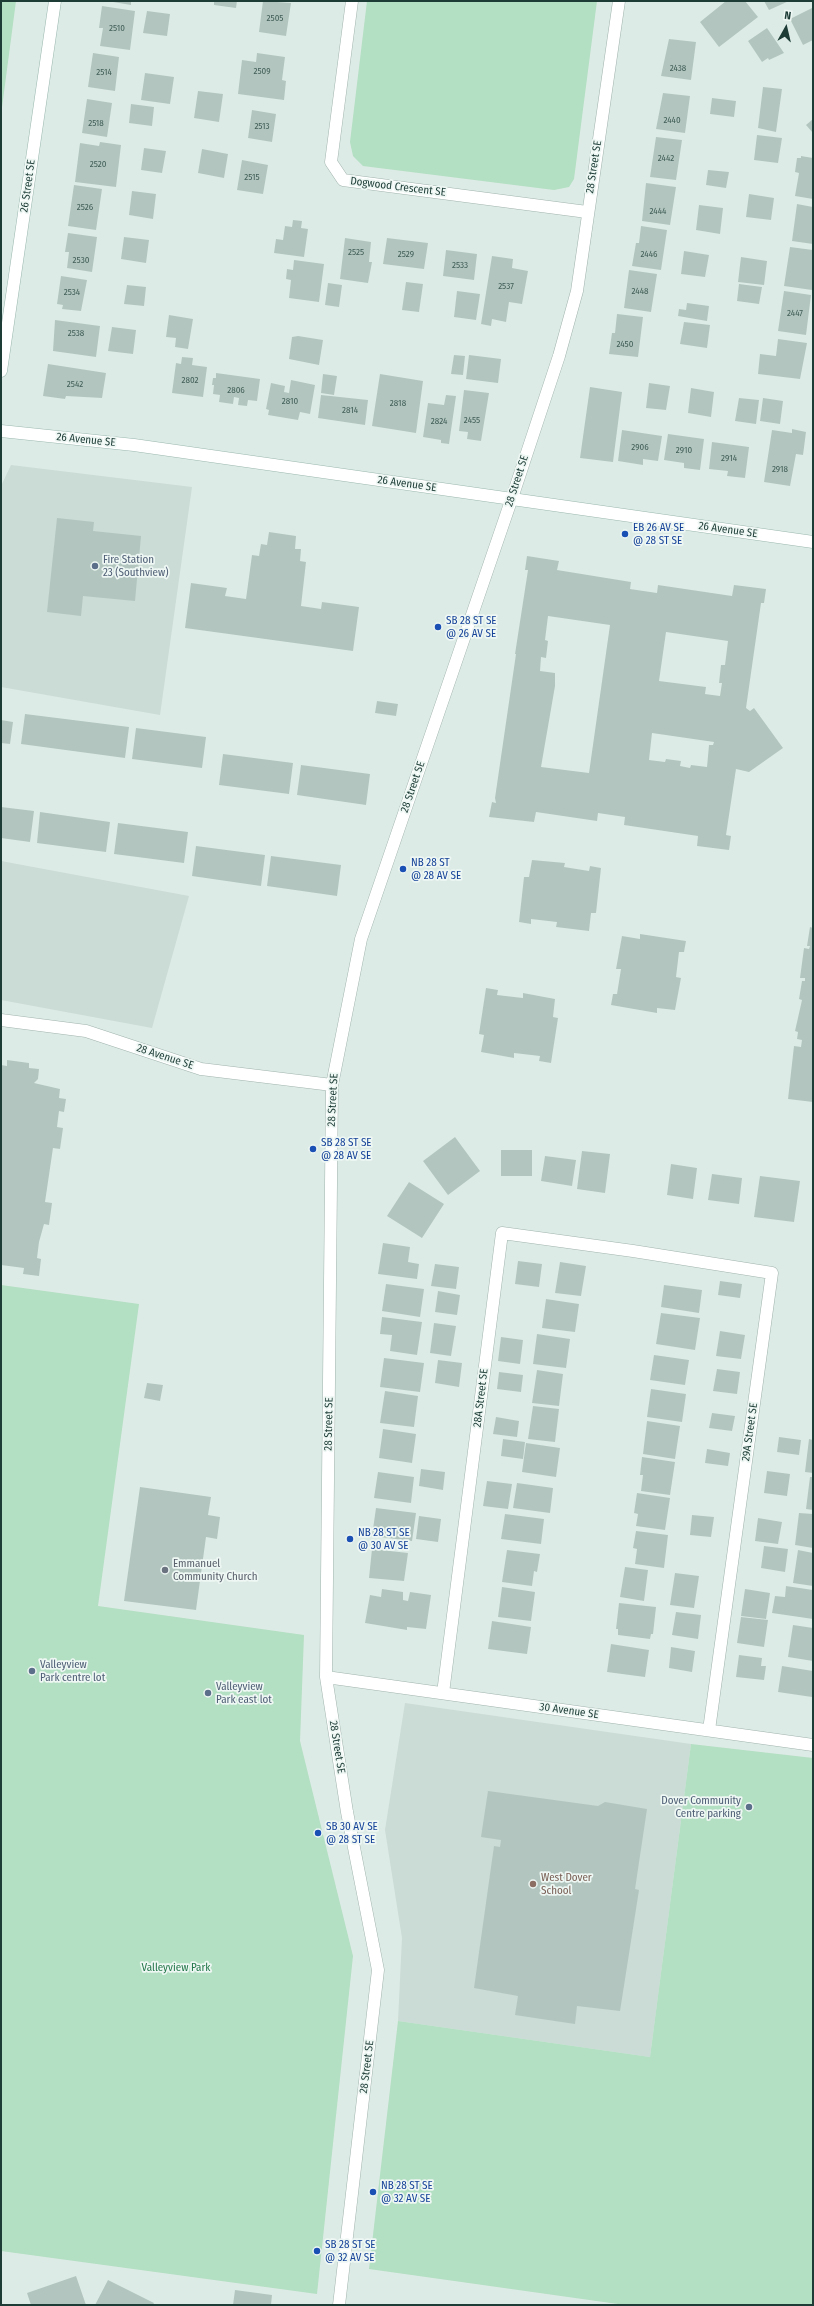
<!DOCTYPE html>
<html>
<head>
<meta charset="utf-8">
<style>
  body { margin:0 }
  #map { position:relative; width:814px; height:2306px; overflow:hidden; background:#ddebe6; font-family:"Fira Sans Condensed",sans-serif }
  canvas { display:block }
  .frame { position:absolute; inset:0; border:2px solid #1d3c36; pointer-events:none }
  .north { position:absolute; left:766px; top:8px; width:40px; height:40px; -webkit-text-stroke:3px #eef7f3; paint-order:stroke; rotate:8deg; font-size:11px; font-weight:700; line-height:16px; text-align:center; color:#1d3c36 }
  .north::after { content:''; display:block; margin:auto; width:14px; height:18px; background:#1d3c36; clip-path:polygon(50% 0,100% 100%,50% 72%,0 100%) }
</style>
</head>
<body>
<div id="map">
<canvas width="814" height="2306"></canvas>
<div class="frame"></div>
<div class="north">N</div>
</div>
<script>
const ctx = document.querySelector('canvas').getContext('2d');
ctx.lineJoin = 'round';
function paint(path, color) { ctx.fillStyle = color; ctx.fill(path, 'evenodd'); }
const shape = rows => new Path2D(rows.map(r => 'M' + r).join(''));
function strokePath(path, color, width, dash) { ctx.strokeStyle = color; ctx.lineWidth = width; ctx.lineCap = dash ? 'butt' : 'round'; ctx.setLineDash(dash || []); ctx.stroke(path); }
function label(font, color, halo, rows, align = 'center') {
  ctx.font = font + ' "Fira Sans Condensed",sans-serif'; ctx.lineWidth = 3.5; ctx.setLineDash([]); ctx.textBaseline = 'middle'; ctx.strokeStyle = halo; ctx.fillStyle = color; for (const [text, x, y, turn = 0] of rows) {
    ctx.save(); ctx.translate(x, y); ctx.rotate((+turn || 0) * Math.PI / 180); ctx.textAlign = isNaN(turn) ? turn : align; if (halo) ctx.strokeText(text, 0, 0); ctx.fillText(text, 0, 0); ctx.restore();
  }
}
paint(shape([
  [11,465,192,487,160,715,1,687,1,486],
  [1,861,189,896,152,1028,1,1000],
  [405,1703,691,1744,650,2057,398,2021,402,1938,385,1830]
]), '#cbdbd5');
paint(shape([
  [1,1,16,1,1,115],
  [367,1,597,1,574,179,569,187,554,190,363,166,353,156,350,142],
  [1,1285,139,1304,98,1606,304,1635,300,1741,353,1956,317,2294,1,2251],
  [691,1744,813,1758,813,2305,625,2305,369,2269,398,2021,650,2057]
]), '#b3dfc2');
paint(shape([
  [107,1,131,1,131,5],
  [214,1,237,1,236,8,214,5],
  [263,1,291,3,286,36,259,32],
  [726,1,745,1,758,17,719,47,700,22],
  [764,1,789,1,769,10],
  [102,6,135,11,130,50,100,46,103,28,99,28],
  [812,8,813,40,803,45,790,19],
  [147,11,170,14,167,36,143,33],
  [767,28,784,53,769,60,768,58,762,62,748,41],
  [669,39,696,42,691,80,661,76],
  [93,53,119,57,115,91,88,87],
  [257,53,285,57,282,80,286,81,284,100,238,94,242,60,256,62],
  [145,73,174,77,170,104,141,100],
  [763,87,782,89,776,132,758,128],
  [198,91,223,94,219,122,194,118],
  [663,93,690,96,685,133,656,129],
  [712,98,736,101,734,117,710,114],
  [87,99,112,103,107,137,82,133],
  [131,104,154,107,152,126,129,123],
  [252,110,276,114,272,142,248,138],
  [813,119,813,133,806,125],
  [757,135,782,138,778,163,754,160],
  [656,137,682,140,676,180,650,177],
  [100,142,121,145,116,187,75,182,80,143,99,146],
  [144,148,166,151,162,173,141,170],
  [202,149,228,154,224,178,198,173],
  [801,156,813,158,813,199,795,196,799,173,795,172,797,158,801,158],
  [242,160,268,165,263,194,237,190],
  [708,170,729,172,726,188,706,185],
  [646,183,676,187,670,225,642,221],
  [74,185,102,189,96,230,68,226],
  [132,191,156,194,153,219,129,215],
  [749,194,774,198,771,220,746,217],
  [797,204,813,207,813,244,792,241],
  [699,205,723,208,720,234,696,230],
  [293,220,302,221,301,228,308,229,304,257,274,253,276,239,283,240,285,226,292,227],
  [641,226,667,230,661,270,632,266,636,243,639,243],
  [68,233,97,237,92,272,67,268,69,252,65,252],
  [124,237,149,240,146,263,121,259],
  [345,238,371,242,369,262,372,262,368,283,340,279],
  [387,238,428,243,424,269,383,264],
  [790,247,813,250,812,290,784,286],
  [446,250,477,254,474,280,443,276],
  [684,251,709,255,705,277,681,274],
  [492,256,513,259,512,268,528,271,522,304,509,302,506,322,492,319,491,326,481,324],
  [741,257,767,261,764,285,738,282],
  [294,260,324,264,319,302,289,298,291,280,286,279,287,269,293,270],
  [629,270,657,274,651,312,624,308],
  [61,276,87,280,81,311,62,309,63,305,57,304],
  [406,282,423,284,419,312,402,310],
  [328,283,342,285,339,307,325,305],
  [739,284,762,287,759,304,737,301],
  [127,285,146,287,144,306,124,304],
  [457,291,480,294,476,320,454,317],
  [784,291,811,295,806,335,778,331],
  [687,303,709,306,707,321,678,316,679,309,686,310],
  [617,314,643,317,638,357,609,354,612,333,615,333],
  [169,315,193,319,188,349,175,347,176,338,166,337],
  [55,320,100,326,96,357,53,351],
  [684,322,710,325,707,348,680,344],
  [112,327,136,330,133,354,108,351],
  [298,336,323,340,319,365,289,359,292,337],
  [778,339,807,343,800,379,758,374,760,354,776,356],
  [454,355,465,356,463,375,451,374],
  [469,355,501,359,498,383,466,379],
  [182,357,193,358,192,365,207,367,203,397,172,393,176,363,181,364],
  [48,364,106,373,102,398,66,396,65,399,43,396],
  [216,373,260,379,257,401,248,400,247,406,238,405,239,398,234,397,233,404,219,402,220,395,213,394,214,385,212,385,213,378,216,378],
  [323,374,337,376,334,395,321,393],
  [380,374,423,381,416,433,372,426],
  [291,380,315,385,310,414,300,412,298,420,268,415,269,410,266,409,271,383,285,386,284,392,289,393],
  [649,383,670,386,666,410,646,408],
  [590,387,622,392,613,462,580,458],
  [691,388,714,392,711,417,688,413],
  [464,390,489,393,481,441,467,439,468,432,459,431],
  [321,395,368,400,365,425,318,418],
  [446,395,456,396,449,444,441,443,441,440,423,437,428,403,444,405],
  [739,398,759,400,756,424,735,421],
  [763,398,783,401,780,424,760,421],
  [792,429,806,432,803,455,796,454,790,486,764,482,772,430,792,433],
  [622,430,662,436,658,461,643,459,643,465,618,461],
  [668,434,704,439,700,470,684,468,684,463,664,460],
  [712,442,749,447,745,478,727,476,728,471,709,469],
  [57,518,94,522,93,531,141,536,135,601,83,596,81,616,47,612],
  [269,532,296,536,295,549,301,549,300,561,306,562,301,606,321,609,322,602,359,607,353,651,185,628,191,583,227,588,225,596,246,599,252,555,259,556,261,544,267,545],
  [527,556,559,561,557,570,631,582,630,589,657,593,658,585,732,596,734,585,766,589,764,603,761,603,746,708,750,711,754,708,783,748,749,772,736,769,726,835,731,836,729,850,697,846,698,836,624,825,625,817,598,813,597,821,536,812,534,822,489,817,492,802,496,803,495,798,516,654,515,654,528,570,525,570],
  [548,616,610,625,589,773,541,767,555,686,555,673,540,671,541,657,546,658,548,641,545,640],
  [666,632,728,641,725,665,721,665,719,683,722,683,720,696,705,694,706,687,659,681],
  [652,733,714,742,713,745,709,745,707,767,691,765,690,768,680,766,681,761,666,759,665,762,649,760],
  [377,701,398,704,396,716,375,713],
  [25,714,129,727,125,758,21,744],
  [1,720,13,722,10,744,1,743],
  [136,728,206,737,202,768,132,759],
  [223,754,293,763,289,794,219,785],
  [301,765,370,774,366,805,297,795],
  [1,807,34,811,30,842,1,838],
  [40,812,110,822,106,852,37,843],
  [118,823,188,832,184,863,114,854],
  [196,846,265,855,261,886,192,876],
  [271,856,341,865,337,896,267,886],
  [532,860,565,863,564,867,589,871,590,866,601,868,596,913,591,913,589,931,556,927,557,922,531,919,531,924,519,922,524,877,529,877],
  [810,927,813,928,813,1102,788,1099,794,1046,801,1047,802,1040,797,1039,798,1032,795,1031,802,1000,799,999,802,981,805,981,805,978,800,978,804,948,809,949,810,946,807,946],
  [640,934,686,941,684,952,679,952,676,977,681,978,675,1010,657,1008,657,1013,611,1005,613,994,617,994,621,969,616,969,622,936,640,939],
  [486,988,498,990,497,995,523,998,523,993,555,999,553,1017,558,1018,551,1063,539,1061,540,1056,514,1053,514,1058,481,1052,484,1035,479,1034],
  [7,1060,29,1063,29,1068,39,1069,38,1079,34,1083,60,1089,59,1098,66,1099,64,1112,59,1111,57,1127,63,1128,60,1149,53,1148,45,1202,52,1203,49,1225,44,1224,39,1242,37,1258,41,1259,39,1276,23,1274,24,1268,1,1265,1,1065,7,1066],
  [455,1137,480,1171,448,1195,423,1161],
  [501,1150,532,1150,532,1176,501,1176],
  [582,1151,610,1154,605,1193,577,1189],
  [545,1156,576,1160,572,1186,541,1181],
  [671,1164,697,1168,693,1199,667,1195],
  [712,1174,742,1178,739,1204,708,1200],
  [760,1176,800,1181,794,1222,754,1217],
  [409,1182,444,1204,422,1238,387,1216],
  [383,1243,410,1247,408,1262,419,1264,417,1279,378,1274],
  [518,1261,542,1264,539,1287,515,1284],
  [560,1262,586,1266,581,1296,555,1293],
  [435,1264,459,1267,456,1289,431,1286],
  [720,1281,742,1284,740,1298,718,1295],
  [386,1284,424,1289,420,1317,382,1311],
  [664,1285,702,1290,699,1313,661,1307],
  [438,1291,460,1295,457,1315,435,1312],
  [546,1299,579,1304,575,1332,542,1328],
  [661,1313,700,1318,695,1350,656,1344],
  [382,1317,422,1322,417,1355,390,1351,392,1335,380,1334],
  [434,1323,456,1326,451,1356,430,1353],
  [720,1331,745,1335,741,1359,716,1356],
  [537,1334,570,1339,566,1368,533,1364],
  [501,1337,523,1340,520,1364,498,1361],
  [654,1355,689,1360,685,1385,650,1380],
  [384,1358,424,1363,420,1392,380,1387],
  [438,1360,462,1363,459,1387,435,1383],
  [717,1369,740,1372,737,1394,713,1391],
  [537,1370,563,1374,559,1406,532,1403],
  [499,1372,523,1375,521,1392,497,1389],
  [147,1383,163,1385,160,1401,144,1398],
  [651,1389,686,1394,682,1422,647,1417],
  [385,1391,418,1396,414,1427,380,1423],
  [533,1406,559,1409,555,1442,528,1439],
  [712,1413,735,1416,732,1431,709,1428],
  [496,1417,519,1421,517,1437,493,1434],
  [647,1421,680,1426,675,1459,643,1454],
  [383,1429,416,1434,412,1463,379,1458],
  [779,1437,801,1440,799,1455,777,1452],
  [503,1439,525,1442,523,1459,501,1456],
  [809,1439,813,1440,813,1473,805,1472],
  [526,1443,560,1448,556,1477,522,1472],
  [707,1449,730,1453,728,1466,705,1463],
  [642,1457,675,1462,670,1495,641,1491,643,1475,640,1475],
  [421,1469,445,1472,443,1490,419,1486],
  [767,1471,790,1474,787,1496,764,1493],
  [378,1472,414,1477,411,1503,374,1498],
  [810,1477,813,1477,813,1510,806,1509],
  [487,1481,512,1484,508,1509,483,1506],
  [517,1483,553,1488,550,1513,513,1508],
  [140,1487,211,1497,208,1515,220,1517,217,1539,206,1537,196,1610,124,1601],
  [637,1493,670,1498,665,1530,636,1526,638,1514,634,1513],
  [376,1508,416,1513,412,1541,372,1536],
  [799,1513,813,1514,813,1548,795,1545],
  [505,1514,544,1519,541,1544,501,1539],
  [692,1515,714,1517,711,1537,690,1535],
  [419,1516,441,1519,438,1542,416,1539],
  [758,1518,782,1522,778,1544,755,1541],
  [636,1531,668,1535,664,1568,635,1564,637,1549,633,1548],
  [764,1546,788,1549,785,1572,761,1568],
  [372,1549,408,1553,404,1581,369,1578],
  [507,1550,540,1554,537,1572,534,1571,532,1586,502,1582],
  [798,1550,813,1553,813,1586,793,1583],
  [625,1567,648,1570,644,1601,620,1597],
  [675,1573,699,1576,694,1608,670,1605],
  [786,1586,813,1590,813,1619,772,1613,775,1596,785,1597],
  [502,1587,535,1592,531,1621,498,1617],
  [382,1589,403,1592,403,1600,408,1601,410,1592,431,1595,426,1629,407,1627,407,1630,365,1623,370,1595,381,1597],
  [745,1589,770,1593,766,1619,741,1616],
  [619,1603,656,1607,653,1634,651,1634,650,1639,618,1635,618,1629,616,1629],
  [676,1612,701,1615,698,1639,672,1635],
  [741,1617,768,1620,764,1647,737,1643],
  [492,1621,531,1627,527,1654,488,1649],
  [793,1625,813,1628,813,1661,788,1657],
  [611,1644,649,1650,645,1677,607,1672],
  [671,1647,695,1651,692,1672,669,1668],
  [739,1655,762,1658,761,1666,766,1666,764,1680,736,1677],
  [782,1666,813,1671,812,1697,778,1692],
  [488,1791,598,1806,605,1802,647,1809,635,1889,639,1890,620,2011,577,2006,575,2024,515,2015,518,1996,474,1988,494,1846,500,1847,501,1840,481,1837],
  [76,2276,86,2305,31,2305,27,2293],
  [108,2280,154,2303,153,2305,95,2305],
  [235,2290,272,2295,271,2305,233,2305]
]), '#b2c6bf');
const street = shape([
  [352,1,331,162,343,180,587,212],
  [1,1020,86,1031,201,1069,332,1085],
  [326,1677,813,1745],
  [443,1693,502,1233,633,1251,772,1273,709,1730],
  [339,2305,378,1970,347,1812,326,1677,332,1085,361,939,512,498,559,356,577,291,619,1]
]);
const secondary = shape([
  [1,371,55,1],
  [1,431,134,445,813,542]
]);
strokePath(street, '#a0b3ae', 13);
strokePath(secondary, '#9bb8b0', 13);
strokePath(street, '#fff', 12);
strokePath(secondary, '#fff', 12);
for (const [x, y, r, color] of [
  [625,534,4,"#1a4fb4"],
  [95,566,4,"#5c6f8a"],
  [438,627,4,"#1a4fb4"],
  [403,869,4,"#1a4fb4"],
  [313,1149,4,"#1a4fb4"],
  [350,1539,4,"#1a4fb4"],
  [165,1570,4,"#6b7280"],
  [32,1671,4,"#5c6f8a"],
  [208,1693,4,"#5c6f8a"],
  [749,1807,4,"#5c6f8a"],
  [318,1833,4,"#1a4fb4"],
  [533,1884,4,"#8d6e63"],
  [373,2192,4,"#1a4fb4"],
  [317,2251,4,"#1a4fb4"]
]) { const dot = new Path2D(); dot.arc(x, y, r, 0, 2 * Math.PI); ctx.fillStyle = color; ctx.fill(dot); strokePath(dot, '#eef7f3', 1.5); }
label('9px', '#425e58', null, [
  ["2505",275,18],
  ["2510",117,28],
  ["2438",678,68],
  ["2509",262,71],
  ["2514",104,72],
  ["2440",672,120],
  ["2518",96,123],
  ["2513",262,126],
  ["2442",666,158],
  ["2520",98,164],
  ["2515",252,177],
  ["2526",85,207],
  ["2444",658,211],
  ["2525",356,252],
  ["2529",406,254],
  ["2446",649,254],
  ["2530",81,260],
  ["2533",460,265],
  ["2537",506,286],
  ["2448",640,291],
  ["2534",72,292],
  ["2447",795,313],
  ["2538",76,333],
  ["2450",625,344],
  ["2802",190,380],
  ["2542",75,384],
  ["2806",236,390],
  ["2810",290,401],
  ["2818",398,403],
  ["2814",350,410],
  ["2455",472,420],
  ["2824",439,421],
  ["2906",640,447],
  ["2910",684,450],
  ["2914",729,458],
  ["2918",780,469]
]);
label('11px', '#1d3c36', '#eef7f3', [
  ["28 Street SE",594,167,-81],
  ["26 Street SE",28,186,-82],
  ["Dogwood Crescent SE",398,187,7],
  ["26 Avenue SE",86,440,6],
  ["28 Street SE",517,481,-72],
  ["26 Avenue SE",407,484,8],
  ["26 Avenue SE",728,530,8],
  ["28 Street SE",413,787,-71],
  ["28 Avenue SE",165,1057,18],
  ["28 Street SE",333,1100,-87],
  ["28A Street SE",481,1398,-83],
  ["28 Street SE",329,1424,-89],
  ["29A Street SE",750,1432,-82],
  ["30 Avenue SE",569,1711,8],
  ["28 Street SE",337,1747,81],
  ["28 Street SE",367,2067,-83]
]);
label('11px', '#164399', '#eef7f3', [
  ["EB 26 AV SE",633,528],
  ["@ 28 ST SE",633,541],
  ["SB 28 ST SE",446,621],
  ["@ 26 AV SE",446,634],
  ["NB 28 ST",411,863],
  ["@ 28 AV SE",411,876],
  ["SB 28 ST SE",321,1143],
  ["@ 28 AV SE",321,1156],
  ["NB 28 ST SE",358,1533],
  ["@ 30 AV SE",358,1546],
  ["SB 30 AV SE",326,1827],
  ["@ 28 ST SE",326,1840],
  ["NB 28 ST SE",381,2186],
  ["@ 32 AV SE",381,2199],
  ["SB 28 ST SE",325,2245],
  ["@ 32 AV SE",325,2258]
], 'left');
label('11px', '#4e5e75', '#eef7f3', [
  ["Fire Station",103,560],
  ["23 (Southview)",103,573],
  ["Valleyview",40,1665],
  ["Park centre lot",40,1678],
  ["Valleyview",216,1687],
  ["Park east lot",216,1700],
  ["Dover Community",741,1801,"right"],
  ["Centre parking",741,1814,"right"]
], 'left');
label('11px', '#5b616d', '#eef7f3', [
  ["Emmanuel",173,1564],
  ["Community Church",173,1577]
], 'left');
label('11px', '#785e54', '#eef7f3', [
  ["West Dover",541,1878],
  ["School",541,1891]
], 'left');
label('11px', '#23774a', '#eef7f3', [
  ["Valleyview Park",176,1968]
]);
</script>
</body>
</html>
